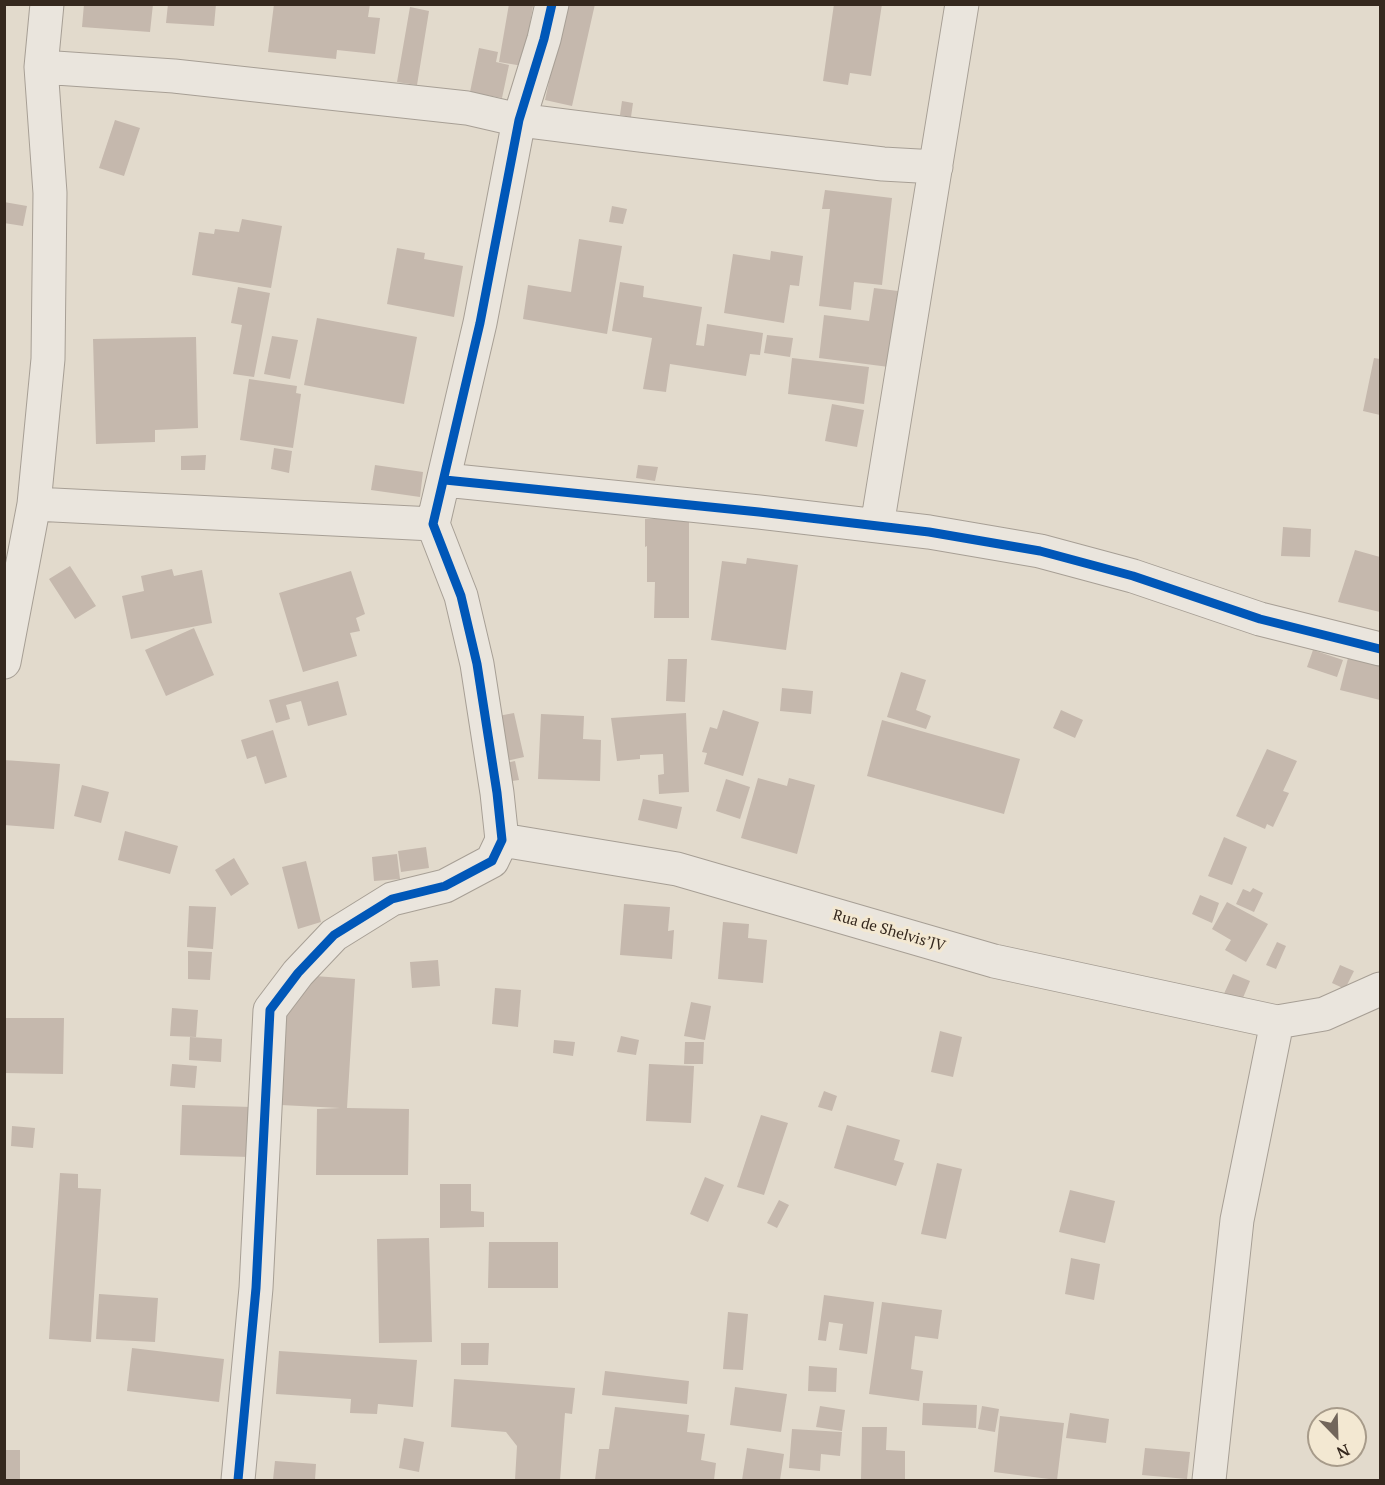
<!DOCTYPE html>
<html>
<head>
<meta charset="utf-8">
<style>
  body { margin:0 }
  #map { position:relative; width:1385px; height:1485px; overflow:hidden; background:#e2dacc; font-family:"PT Serif",serif }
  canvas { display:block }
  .frame { position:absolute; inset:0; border:6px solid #35281e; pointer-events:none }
  .north { position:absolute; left:1307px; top:1407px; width:60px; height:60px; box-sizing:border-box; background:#f3e8d2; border:2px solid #a79b8a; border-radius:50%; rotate:157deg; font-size:16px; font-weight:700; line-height:24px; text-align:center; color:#35281e }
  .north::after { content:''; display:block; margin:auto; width:21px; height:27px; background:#72665b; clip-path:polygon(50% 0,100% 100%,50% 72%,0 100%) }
</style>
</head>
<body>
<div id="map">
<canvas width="1385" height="1485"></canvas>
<div class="frame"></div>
<div class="north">N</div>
</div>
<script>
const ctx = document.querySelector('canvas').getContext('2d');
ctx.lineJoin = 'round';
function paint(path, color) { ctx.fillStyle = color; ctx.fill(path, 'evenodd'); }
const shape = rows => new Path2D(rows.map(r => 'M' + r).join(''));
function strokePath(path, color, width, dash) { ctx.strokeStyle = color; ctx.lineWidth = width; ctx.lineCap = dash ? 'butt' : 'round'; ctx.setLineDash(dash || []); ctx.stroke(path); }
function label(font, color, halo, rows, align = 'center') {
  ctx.font = font + ' "PT Serif",serif'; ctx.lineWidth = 6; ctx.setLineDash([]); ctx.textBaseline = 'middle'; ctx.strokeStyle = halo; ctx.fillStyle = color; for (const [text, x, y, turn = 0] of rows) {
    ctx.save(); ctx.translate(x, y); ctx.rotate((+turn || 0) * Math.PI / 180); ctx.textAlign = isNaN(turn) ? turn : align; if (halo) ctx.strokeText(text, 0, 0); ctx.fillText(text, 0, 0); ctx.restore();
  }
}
paint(shape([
  [84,4,153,4,150,32,82,27],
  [168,4,216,4,214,26,166,23],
  [274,4,370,4,368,17,380,18,375,54,337,50,336,59,268,52],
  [509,4,533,6,523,66,499,62],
  [566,4,595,4,572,106,545,100],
  [834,4,882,4,871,76,850,73,848,85,823,81],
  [410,7,429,11,417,85,397,82],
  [479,48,498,52,496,62,509,65,502,98,470,92],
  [622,101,633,103,631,117,620,115],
  [115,120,140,128,124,176,99,168],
  [825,190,892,198,882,285,854,282,851,310,819,306,830,209,822,209],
  [4,202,27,206,23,226,4,223],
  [612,206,627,209,623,224,609,222],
  [242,219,282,226,271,288,192,275,199,232,214,234,215,229,239,232],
  [579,239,622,246,607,334,523,319,528,285,571,292],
  [397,248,425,253,424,259,463,266,454,317,387,304],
  [771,251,803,256,799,286,790,285,784,323,724,313,733,254,770,260],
  [620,282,644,286,643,297,702,307,696,345,704,346,707,324,763,333,760,355,750,354,746,376,670,364,666,392,643,389,652,338,612,331],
  [238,287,270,293,254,377,233,374,242,325,231,323],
  [874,288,898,291,889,367,819,358,824,315,869,321],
  [317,318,417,337,404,404,304,385],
  [767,335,793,338,790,357,764,353],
  [272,336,298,340,290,379,264,374],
  [196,337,198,428,155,430,155,442,96,444,93,339],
  [792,358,869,367,864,404,788,394],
  [1374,358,1380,359,1380,415,1363,411],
  [249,379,297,386,296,393,301,394,293,448,240,440],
  [832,404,864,410,857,447,825,441],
  [274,448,292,451,289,473,271,469],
  [206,455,205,470,181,470,181,456],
  [375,465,423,472,420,497,371,490],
  [638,465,658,467,655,481,636,478],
  [645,519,689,519,689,618,654,618,655,582,647,582,647,546,645,547],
  [1283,527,1311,529,1310,557,1281,556],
  [1355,550,1380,557,1380,612,1338,602],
  [747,558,798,565,786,650,711,640,722,561,746,564],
  [70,566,96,606,75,619,49,579],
  [172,569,174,576,202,570,212,623,131,639,122,596,144,591,141,576],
  [351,571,365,614,356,618,360,631,350,633,357,656,303,672,279,593],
  [194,628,214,675,166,696,145,650],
  [1313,650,1343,660,1337,677,1307,667],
  [1348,658,1380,666,1380,700,1340,690],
  [668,659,687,659,685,702,666,701],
  [901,672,926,680,916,710,931,716,926,729,887,717],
  [338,681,347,715,308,726,301,701,286,705,290,719,276,723,269,700],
  [782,688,813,691,811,714,780,711],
  [723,710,759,722,743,776,704,764,707,753,702,752,710,727,717,729],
  [1061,710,1083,720,1075,738,1053,728],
  [514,713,524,757,502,762,493,717],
  [686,713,689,792,659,794,658,775,664,774,663,754,640,755,640,759,617,761,611,718],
  [541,714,584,716,583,739,601,740,600,781,538,779],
  [882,720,1020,759,1004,814,867,776],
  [273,730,287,777,265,784,256,756,247,759,241,740],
  [1267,749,1297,761,1283,791,1289,793,1273,827,1267,824,1265,829,1236,816],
  [4,760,60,764,54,829,4,825],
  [515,761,519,780,505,782,501,764],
  [758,778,787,786,789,778,815,785,797,854,741,838],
  [726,779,750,787,740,819,716,811],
  [82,785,109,792,101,823,74,816],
  [643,799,682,807,677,829,638,820],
  [125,831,178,846,170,874,118,860],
  [1224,837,1247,847,1232,885,1208,876],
  [426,847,429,868,401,872,398,851],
  [397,854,400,879,374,881,372,857],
  [234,858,249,884,231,896,215,870],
  [306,861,321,922,298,929,282,867],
  [1253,888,1263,893,1254,912,1236,904,1243,889,1250,892],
  [1200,895,1219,903,1212,923,1192,914],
  [1227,902,1268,924,1246,962,1225,950,1231,940,1212,929],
  [624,904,670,907,668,931,674,930,672,959,620,955],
  [189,906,216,907,213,949,187,947],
  [723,922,749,924,748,938,767,940,763,983,718,979],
  [1277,942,1286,946,1276,969,1266,965],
  [188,951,212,952,210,980,188,979],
  [438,960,440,986,412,988,410,962],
  [1340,965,1354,971,1345,989,1332,983],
  [288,974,355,979,347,1108,409,1109,408,1175,316,1175,317,1109,340,1108,281,1105],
  [1233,974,1250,981,1240,1005,1222,998],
  [495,988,521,990,518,1027,492,1024],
  [691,1002,711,1006,705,1040,684,1036],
  [172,1008,198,1010,196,1037,170,1036],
  [4,1018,64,1018,63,1074,4,1073],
  [940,1031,962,1037,953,1077,931,1072],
  [621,1036,639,1040,636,1055,617,1052],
  [190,1037,222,1039,221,1062,189,1060],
  [554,1040,575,1042,573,1056,553,1053],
  [685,1042,704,1042,703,1064,684,1064],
  [172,1064,197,1066,195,1088,170,1086],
  [649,1064,694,1066,691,1123,646,1121],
  [824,1091,837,1096,832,1111,818,1107],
  [182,1105,252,1107,250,1157,180,1155],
  [761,1115,788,1123,764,1195,737,1187],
  [847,1125,900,1140,894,1160,904,1163,896,1186,834,1168],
  [12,1126,35,1128,33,1148,11,1146],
  [937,1163,962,1169,946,1239,921,1234],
  [60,1173,78,1174,78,1188,101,1189,91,1342,49,1339],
  [705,1177,724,1185,708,1222,690,1214],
  [440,1184,471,1184,471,1211,484,1212,484,1227,440,1228],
  [1070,1190,1115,1201,1105,1243,1059,1232],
  [779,1200,789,1205,777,1228,767,1223],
  [429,1238,432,1342,379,1343,377,1239],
  [489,1242,558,1242,558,1288,488,1288],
  [1071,1258,1100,1264,1094,1300,1065,1294],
  [99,1294,158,1298,155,1342,96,1339],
  [824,1295,874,1302,867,1354,839,1350,843,1324,829,1322,826,1341,818,1340],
  [882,1302,942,1310,938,1339,915,1336,911,1369,923,1371,919,1401,869,1394],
  [728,1312,748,1314,743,1370,723,1369],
  [461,1343,489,1343,488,1365,461,1365],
  [132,1348,224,1359,219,1402,127,1391],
  [279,1351,417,1360,413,1407,378,1404,377,1414,350,1413,351,1399,276,1394],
  [809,1366,837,1368,836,1392,808,1391],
  [605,1371,689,1381,687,1404,602,1395],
  [454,1379,575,1388,572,1414,565,1413,560,1480,515,1480,517,1446,506,1432,451,1427],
  [735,1387,787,1394,781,1432,730,1425],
  [923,1403,977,1405,976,1428,922,1425],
  [820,1406,845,1410,842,1431,816,1427],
  [982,1406,999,1409,995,1432,978,1429],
  [615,1407,689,1415,687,1432,705,1434,701,1460,716,1463,714,1480,595,1480,599,1449,609,1449],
  [1070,1413,1109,1419,1106,1443,1066,1438],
  [1000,1416,1064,1423,1057,1480,994,1472],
  [862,1427,887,1427,886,1450,905,1451,905,1480,861,1480],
  [792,1429,842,1432,840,1456,821,1454,820,1471,789,1468],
  [404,1438,424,1442,419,1472,399,1468],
  [747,1448,784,1454,780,1480,742,1480],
  [1145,1448,1190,1452,1187,1479,1142,1475],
  [4,1450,20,1450,20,1480,4,1480],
  [275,1461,316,1464,315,1480,273,1480]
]), '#c5b8ad');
const minor = shape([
  [41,67,174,76,467,108,519,120,638,135,883,164,936,167],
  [445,480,759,512,929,532,1040,551,1133,576,1260,619,1380,649],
  [34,504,433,524],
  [877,526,962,4],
  [4,662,34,504,48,359,50,193,41,67,47,4],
  [502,840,677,869,994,961,1277,1022],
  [238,1480,256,1288,270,1010,298,973,334,935,392,899,445,886,492,861,502,840,497,793,477,664,461,596,433,524,480,323,519,120,544,39,552,4],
  [1209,1480,1237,1220,1277,1022,1324,1014,1380,989]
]);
strokePath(minor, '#a79f95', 35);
strokePath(minor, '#eae5dd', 33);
strokePath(shape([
  [445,480,759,512,929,532,1040,551,1133,576,1260,619,1380,649],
  [238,1480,256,1288,270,1010,298,973,334,935,392,899,445,886,492,861,502,840,497,793,477,664,461,596,433,524,480,323,519,120,544,39,552,4]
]), '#0057b8', 9);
label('15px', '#35281e', '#f3e8d2', [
  ["Rua de Shelvis’JV",889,931,16]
]);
</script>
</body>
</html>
